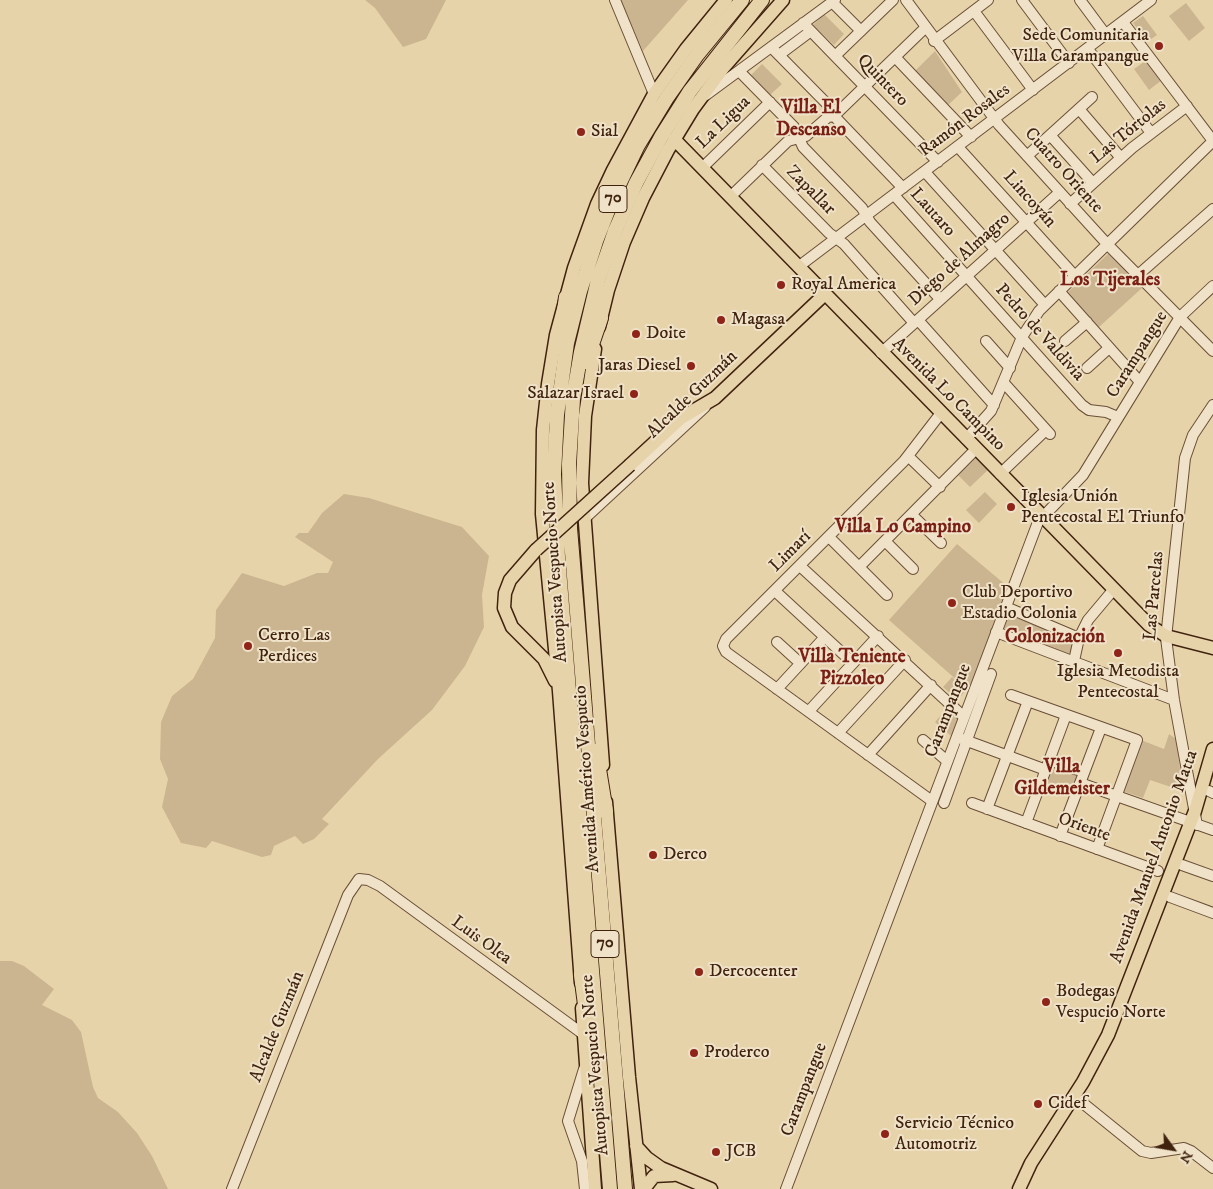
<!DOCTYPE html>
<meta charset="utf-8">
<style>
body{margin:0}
#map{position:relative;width:1213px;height:1189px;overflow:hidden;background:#e7d3aa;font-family:"IM FELL DW Pica",serif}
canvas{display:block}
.north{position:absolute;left:1148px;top:1124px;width:50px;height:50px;-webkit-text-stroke:4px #efe2c8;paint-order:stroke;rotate:122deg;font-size:14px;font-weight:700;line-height:20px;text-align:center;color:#40230f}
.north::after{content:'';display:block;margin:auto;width:18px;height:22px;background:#40230f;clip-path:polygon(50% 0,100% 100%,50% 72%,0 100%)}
</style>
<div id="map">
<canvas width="1213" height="1189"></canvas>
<div class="north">N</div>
</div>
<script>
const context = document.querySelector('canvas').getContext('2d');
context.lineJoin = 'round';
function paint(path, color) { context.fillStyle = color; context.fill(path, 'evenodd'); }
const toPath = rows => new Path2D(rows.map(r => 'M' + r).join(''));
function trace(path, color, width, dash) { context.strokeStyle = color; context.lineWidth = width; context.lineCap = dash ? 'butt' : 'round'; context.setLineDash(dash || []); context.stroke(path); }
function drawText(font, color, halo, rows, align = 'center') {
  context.font = font + ' "IM FELL DW Pica",serif'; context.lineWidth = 4; context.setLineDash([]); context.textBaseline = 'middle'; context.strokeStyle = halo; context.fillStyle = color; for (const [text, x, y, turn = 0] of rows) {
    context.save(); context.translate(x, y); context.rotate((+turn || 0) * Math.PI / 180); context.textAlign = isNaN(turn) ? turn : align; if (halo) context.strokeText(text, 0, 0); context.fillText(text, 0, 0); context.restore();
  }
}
const green = toPath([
 [365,0,446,0,426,39,403,47,375,8],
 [621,0,688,0,643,51],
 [1186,3,1205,28,1189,41,1169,16],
 [824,14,844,34,834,45,813,25],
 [1143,16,1157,35,1147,42,1133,23],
 [935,51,962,92,946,107,913,73],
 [1148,59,1162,80,1149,90,1134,69],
 [762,64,782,84,770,95,751,75],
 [1109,253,1142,288,1099,327,1067,293],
 [977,456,989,469,970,487,958,475],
 [985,492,997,504,979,523,966,510],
 [344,494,369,498,462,527,489,556,482,595,484,627,465,666,432,710,378,759,322,819,329,824,314,839,303,844,295,836,274,846,271,855,262,857,212,841,206,848,181,843,162,807,168,779,160,759,161,722,172,696,193,679,215,638,216,610,242,573,284,586,317,573,328,573,333,562,295,537,299,533,308,533,322,513],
 [957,544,1007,586,969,691,889,620],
 [1009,615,1073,640,1074,642,1069,656,1003,631],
 [952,677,966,690,958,700,943,687],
 [948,707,959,717,951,736,935,722],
 [1169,734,1176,739,1183,791,1150,780,1143,798,1122,791,1141,740,1164,749],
 [1051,764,1080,775,1073,795,1044,784],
 [0,961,12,961,24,966,54,989,42,1005,72,1020,81,1032,93,1087,98,1098,118,1112,137,1133,152,1156,168,1189,0,1189]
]);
const minor = toPath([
 [615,0,654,94],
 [906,0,999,125,1108,245,1213,351],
 [1022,0,1069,63],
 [1080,0,1106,35],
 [832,2,861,31],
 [974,11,1033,90],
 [1123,22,1213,141],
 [803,23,938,162],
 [934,41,988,0],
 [771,47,836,113],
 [1088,49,1151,133],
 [779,55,811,31],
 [835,56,893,0],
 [895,57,971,137],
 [739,71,794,127,803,147,862,208,870,222,940,299],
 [706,95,835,0],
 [1079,109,1121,158],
 [834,116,903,188],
 [1050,135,1093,183],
 [958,147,1075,276],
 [1027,156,1092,97],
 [762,165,829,233,844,244,914,323],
 [702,168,770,102],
 [925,172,1045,305],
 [894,195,1082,405,1089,410,1106,412,1118,417],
 [730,197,788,141,806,136,828,117,834,116,925,28],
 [1070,204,1132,148,1187,106],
 [798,267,1151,0],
 [1138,275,1213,209],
 [1059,291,1140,382],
 [918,320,994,405],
 [986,341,1010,368],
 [1065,341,1087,322],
 [881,353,1060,192],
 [1087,368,1109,348],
 [1004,383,1050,434],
 [966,439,991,411,1022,337,1039,311,1213,141],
 [908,456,940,487],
 [1000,474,1046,430],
 [912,515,941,543],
 [584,519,705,407],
 [829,537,887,595],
 [885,541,913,569],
 [800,566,964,717],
 [859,567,976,449],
 [775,591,853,663],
 [1006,607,1079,638],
 [996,632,1174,700],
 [777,642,800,663],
 [1074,661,1079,638,1088,620,1114,589],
 [777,689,825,637],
 [1011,695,1137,740,1097,849],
 [809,711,878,636],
 [838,733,905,660],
 [962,739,1046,770],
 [923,740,947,761],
 [868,755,931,685],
 [1049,760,1084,772],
 [1080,783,1213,830],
 [1209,791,1213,793],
 [932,801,726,652,723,646,726,639,904,461,941,413],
 [944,803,991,674],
 [972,803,1158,871],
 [987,809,1028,701],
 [1026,823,1066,715],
 [1197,825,1174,700,1166,638,1185,458,1193,435,1213,405],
 [1060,836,1101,728],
 [1182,865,1213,876],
 [1170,897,1213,913],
 [584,1069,568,1121,582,1161,585,1189],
 [1074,1096,1142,1151,1151,1153,1184,1148,1191,1151,1213,1168],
 [232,1189,348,895,359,879,368,880,380,886,583,1034],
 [786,1189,1038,522,1083,475,1180,317,1213,286]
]);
const major = toPath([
 [674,139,1149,625,1166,636,1213,648],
 [599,327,608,290,624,242,643,198,668,150,693,109,724,67,783,0],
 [595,349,585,416,582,483,603,765],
 [630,465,681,418,715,398,825,294],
 [536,550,510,580,505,593,504,608,512,627,544,659,555,681],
 [606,802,629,1077,641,1189],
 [581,983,559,691,542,514,543,430,548,384,556,335,574,268,597,204,613,170,654,94,686,49,726,0],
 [582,1008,595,1189],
 [636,1146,647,1158,661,1168,711,1189],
 [644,1189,654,1176,673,1175],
 [1019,1189,1031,1163,1083,1082,1108,1035,1195,811,1213,749]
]);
const highway = toPath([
 [561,334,566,297],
 [586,362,601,318],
 [596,751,606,812],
 [581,974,587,1020],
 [610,1189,558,557,554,474,557,415,567,343,580,291,596,241,614,195,638,145,666,99,697,55,742,0],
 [625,1189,570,528,569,464,573,399,581,352,598,280,615,231,636,183,661,137,690,91,762,0]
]);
const majorBridge = toPath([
 [536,550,630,465]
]);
const markers = [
 [1159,46,5,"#8f2418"],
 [581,132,5,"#8f2418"],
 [781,285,5,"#8f2418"],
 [721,320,5,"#8f2418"],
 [636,334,5,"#8f2418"],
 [691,366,5,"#8f2418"],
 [634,394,5,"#8f2418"],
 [1011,507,5,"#8f2418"],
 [952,603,5,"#8f2418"],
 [248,646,5,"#8f2418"],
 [1118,653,5,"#8f2418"],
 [653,855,5,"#8f2418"],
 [699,972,5,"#8f2418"],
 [1046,1002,5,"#8f2418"],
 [694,1053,5,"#8f2418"],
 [1038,1104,5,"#8f2418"],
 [885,1134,5,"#8f2418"],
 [716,1152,5,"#8f2418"]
];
const shields = [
 [613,199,28],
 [605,944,28]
];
const shieldNames = [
 ["70",613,199],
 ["70",605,944]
];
const poiNames = [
 ["Sede Comunitaria",1149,36,"right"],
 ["Villa Carampangue",1149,57,"right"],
 ["Sial",591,132],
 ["Royal America",791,285],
 ["Magasa",731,320],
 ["Doite",646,334],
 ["Jaras Diesel",681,366,"right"],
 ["Salazar Israel",624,394,"right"],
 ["Iglesia Unión",1021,497],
 ["Pentecostal El Triunfo",1021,518],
 ["Club Deportivo",962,593],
 ["Estadio Colonia",962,614],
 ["Cerro Las",258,636],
 ["Perdices",258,657],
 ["Iglesia Metodista",1118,672,"center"],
 ["Pentecostal",1118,693,"center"],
 ["Derco",663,855],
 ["Dercocenter",709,972],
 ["Bodegas",1056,992],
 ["Vespucio Norte",1056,1013],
 ["Proderco",704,1053],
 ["Cidef",1048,1104],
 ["Servicio Técnico",895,1124],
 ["Automotriz",895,1145],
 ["JCB",726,1152]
];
const streetNames = [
 ["Quintero",882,81,46],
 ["Ramón Rosales",965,121,-37],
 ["La Ligua",724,123,-44],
 ["Las Tórtolas",1129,132,-39],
 ["Cuatro Oriente",1063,171,48],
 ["Zapallar",810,191,45],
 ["Lincoyán",1029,200,48],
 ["Lautaro",932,213,48],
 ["Diego de Almagro",960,260,-42],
 ["Pedro de Valdivia",1039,333,48],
 ["Carampangue",1138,355,-58],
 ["Alcalde Guzmán",693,395,-44],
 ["Avenida Lo Campino",948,395,45],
 ["Limarí",791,552,-45],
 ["Autopista Vespucio Norte",556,572,-94],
 ["Las Parcelas",1155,596,-85],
 ["Carampangue",949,711,-69],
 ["Avenida Américo Vespucio",588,779,-94],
 ["Oriente",1084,828,20],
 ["Avenida Manuel Antonio Matta",1155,857,-70],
 ["Luis Olea",481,941,36],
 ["Alcalde Guzmán",278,1027,-68],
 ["Autopista Vespucio Norte",596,1065,-95],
 ["Carampangue",805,1090,-69]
];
const neighbourhoodNames = [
 ["Villa El",811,109],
 ["Descanso",811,131],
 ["Los Tijerales",1110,281],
 ["Villa Lo Campino",903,528],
 ["Colonización",1055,638],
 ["Villa Teniente",852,658],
 ["Pizzoleo",852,680],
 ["Villa",1062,768],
 ["Gildemeister",1062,790]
];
paint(green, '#cbb590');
trace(minor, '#6a4f36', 12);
trace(major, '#40230f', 15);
trace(highway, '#40230f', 16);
trace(minor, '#efe2c8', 10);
trace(major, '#e7d3aa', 12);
trace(highway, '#e7d3aa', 14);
trace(majorBridge, '#40230f', 15, []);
trace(majorBridge, '#e7d3aa', 12);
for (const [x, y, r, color] of markers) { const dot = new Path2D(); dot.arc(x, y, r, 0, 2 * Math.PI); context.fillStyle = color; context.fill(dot); trace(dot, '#efe2c8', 2); }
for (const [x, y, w] of shields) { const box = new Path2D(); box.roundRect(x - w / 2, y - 13.5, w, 27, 4); context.fillStyle = '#efe2c8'; context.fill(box); trace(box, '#40230f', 1); }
drawText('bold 16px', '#40230f', null, shieldNames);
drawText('18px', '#40230f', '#efe2c8', poiNames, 'left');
drawText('18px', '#40230f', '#efe2c8', streetNames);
drawText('bold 19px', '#7a1f14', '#efe2c8', neighbourhoodNames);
</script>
